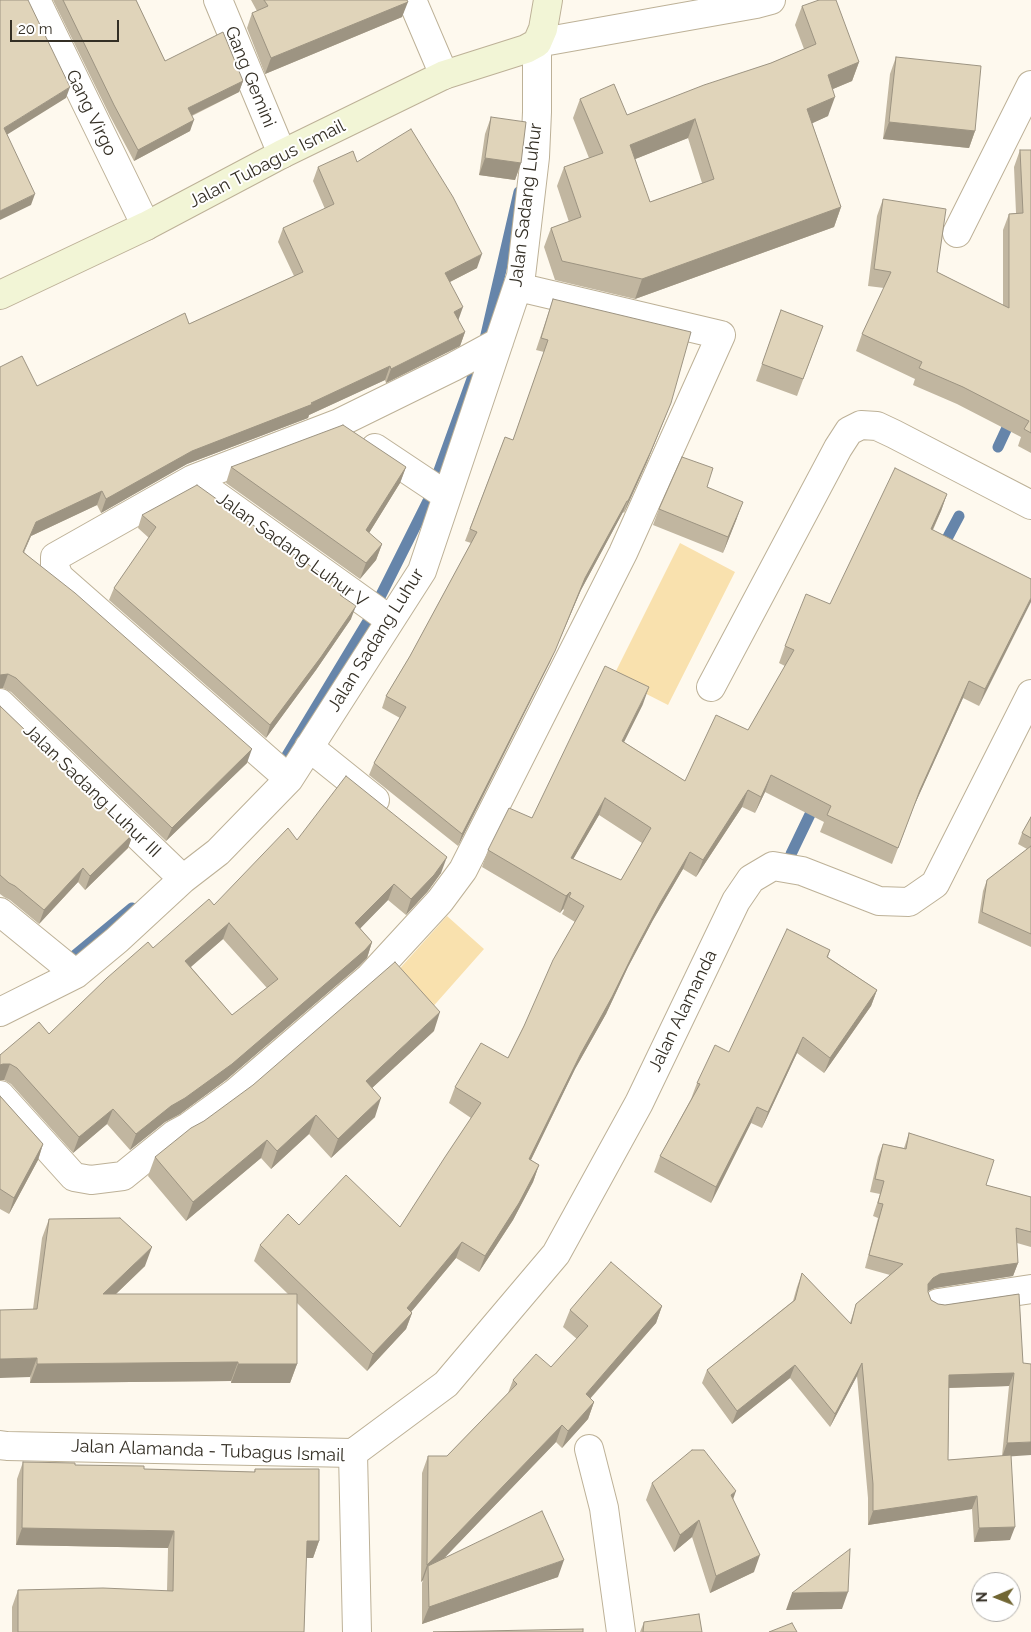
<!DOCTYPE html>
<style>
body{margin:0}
#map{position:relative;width:1031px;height:1632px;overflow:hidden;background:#fef9ee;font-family:Raleway,sans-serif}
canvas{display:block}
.north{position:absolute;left:971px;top:1572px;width:50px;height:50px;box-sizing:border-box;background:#fff;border:1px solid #aeaca8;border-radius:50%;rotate:269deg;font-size:14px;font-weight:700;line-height:20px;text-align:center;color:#342f25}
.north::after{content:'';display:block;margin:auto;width:18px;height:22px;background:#716633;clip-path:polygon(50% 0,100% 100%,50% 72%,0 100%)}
.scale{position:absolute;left:10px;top:20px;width:109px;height:22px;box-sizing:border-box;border:2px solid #342f25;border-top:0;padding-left:6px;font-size:15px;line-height:18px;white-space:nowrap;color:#342f25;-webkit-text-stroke:4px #fff;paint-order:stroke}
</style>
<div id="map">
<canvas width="1031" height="1632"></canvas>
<div class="north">N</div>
<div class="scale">20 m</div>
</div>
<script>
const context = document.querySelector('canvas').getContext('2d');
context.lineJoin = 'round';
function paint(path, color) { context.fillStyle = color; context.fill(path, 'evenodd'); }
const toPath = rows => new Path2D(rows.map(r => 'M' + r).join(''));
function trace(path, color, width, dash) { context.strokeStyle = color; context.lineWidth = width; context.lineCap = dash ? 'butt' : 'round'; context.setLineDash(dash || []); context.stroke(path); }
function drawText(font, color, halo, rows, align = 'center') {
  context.font = font + ' Raleway,sans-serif'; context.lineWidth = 4; context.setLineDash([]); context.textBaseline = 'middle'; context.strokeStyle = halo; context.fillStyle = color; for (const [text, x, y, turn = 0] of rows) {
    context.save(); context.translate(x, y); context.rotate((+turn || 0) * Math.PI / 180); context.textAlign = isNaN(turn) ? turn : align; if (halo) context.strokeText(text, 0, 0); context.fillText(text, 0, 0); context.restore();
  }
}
const green = toPath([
 [680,543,735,572,668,705,613,677],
 [447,916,484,949,430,1010,393,976]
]);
const stream = toPath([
 [485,339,519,192],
 [998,447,1012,417],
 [437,476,477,365],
 [941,550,959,516],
 [380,597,430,497],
 [286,757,368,621],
 [791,854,816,802],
 [74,956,132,908]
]);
const street = toPath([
 [36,0,146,226],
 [218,0,282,154],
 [412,0,444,75],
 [957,233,1031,85],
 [375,448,447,496],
 [193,479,390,620],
 [711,687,838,448,849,431,861,425,877,426,894,434,1031,505],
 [0,703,183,879],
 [309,747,375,800],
 [289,779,59,577,55,567,55,557,193,479,339,423,453,367,499,342],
 [0,912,76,974],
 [0,1012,76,974,117,940,183,879,218,852,289,779,422,571,521,276,535,157,537,112,537,43,756,4,771,0],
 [0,1095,74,1177,91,1180,123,1176,175,1134,188,1127,236,1092,370,977,440,901,463,870,623,553,721,335,518,287],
 [938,1303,1031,1289],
 [0,1445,7,1446,353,1453],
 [589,1449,604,1508,621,1632],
 [353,1453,446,1384,556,1254,639,1103,736,901,751,879,773,866,802,871,879,901,909,902,935,884,1031,694],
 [353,1453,357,1632]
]);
const secondary = toPath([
 [0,295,146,226,282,154,444,75,526,49,537,43,543,29,548,0]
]);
const wall = toPath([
 [53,0,136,0,165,61,243,81,239,92,192,116,190,131,134,161,110,116],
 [251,0,407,0,402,17,265,74,247,28,252,13,257,11],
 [802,6,859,62,852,81,833,89,828,116,812,123,841,207,834,227,635,299,555,280,544,247,551,228,569,222,557,186,564,167,589,158,573,118,580,99,627,115,771,63,804,49,795,25],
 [688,138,702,183,650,202,635,159],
 [896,57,975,131,969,148,883,139,890,74],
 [491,117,521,163,515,180,479,175,485,134],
 [1020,150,1031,150,1031,453,1018,446,1021,437,957,404,913,385,915,379,856,351,862,334,884,288,868,286,877,216,883,199,937,272,1003,305,1003,230,1009,214,1016,213,1014,167],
 [357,162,477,268,450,282,458,320,465,332,460,346,386,383,385,380,309,415,308,418,187,464,101,513,97,505,31,536,24,552,247,763,166,841,11,692,3,688,37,386,189,324,294,276,278,242,283,228,325,209,313,181,318,167],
 [553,299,666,415,647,462,624,513,623,512,581,590,550,662,458,846,369,775,374,763,400,718,382,708,386,696,410,656,471,543,465,541,505,437,513,440,544,352,536,350],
 [781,310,823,326,797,396,756,381],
 [231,467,406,467,400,483,369,533,382,544,376,560,360,579,226,483],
 [707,487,737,518,723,553,653,525,659,509],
 [947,494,941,511,933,530,1031,579,979,706,963,698,914,806,892,864,820,832,824,822,765,792,755,813,742,807,696,877,683,869,653,920,628,967,606,1014,575,1069,531,1160,539,1165,533,1182,513,1220,479,1272,456,1258,411,1312,412,1313,406,1329,367,1371,297,1303,297,1364,290,1383,231,1383,231,1381,30,1383,33,1309,42,1238,49,1219,145,1266,116,1294,288,1294,254,1261,260,1245,299,1225,400,1227,471,1118,449,1103,455,1087,508,1058,524,1026,575,922,562,914,564,910,563,909,560,913,482,867,488,850,532,818,643,704,624,742,685,781,748,730,785,666,779,663,785,646],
 [599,815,642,843,621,880,573,859],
 [142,515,344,590,342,596,351,619,316,670,266,738,109,600,114,588,149,538,138,528],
 [0,706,133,834,128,848,85,890,78,882,39,924,10,900,4,897,0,894],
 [1031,817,1031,947,978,923,983,891,987,880,1027,849,1018,844,1022,833],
 [297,840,441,873,428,891,406,915,388,900,360,928,372,942,367,958,359,966,226,1080,180,1114,165,1122,130,1150,107,1124,73,1153,11,1084,4,1080,0,1080,0,1055,49,1034,153,948,214,905],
 [223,939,267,988,232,1015,191,967],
 [830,950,828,957,877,990,871,1006,824,1073,797,1053,762,1128,751,1123,711,1203,654,1172,660,1156,691,1099,697,1083,729,1052],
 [434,1031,372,1088,375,1117,331,1158,309,1134,271,1169,261,1158,186,1221,148,1176,155,1157],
 [0,1096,43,1144,38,1160,9,1214,0,1209],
 [909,1133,986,1185,1031,1197,1031,1247,1017,1243,1018,1263,1013,1276,935,1288,928,1291,928,1292,931,1300,938,1304,945,1305,1019,1294,1011,1456,1010,1540,974,1542,972,1509,868,1525,868,1498,857,1376,830,1427,790,1378,732,1424,702,1383,707,1370,793,1301,797,1287,802,1273,850,1323,856,1304,890,1275,865,1268,878,1218,873,1216,880,1194,870,1192,878,1157,883,1144,904,1148],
 [1009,1386,1002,1456,948,1460,949,1388],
 [662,1306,656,1323,590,1399,594,1402,588,1419,562,1448,556,1442,444,1558,558,1577,422,1624,422,1583,423,1580,421,1582,422,1473,428,1456,447,1456,508,1393,513,1380,551,1367,577,1339,563,1327,570,1310],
 [23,1462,144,1469,254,1472,255,1469,319,1541,313,1558,306,1558,304,1632,12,1632,12,1607,18,1590,167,1591,168,1548,16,1545,17,1479],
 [652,1483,733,1499,754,1572,710,1593,692,1537,674,1552,646,1500],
 [644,1622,702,1632,640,1632]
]);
const shadedWall = toPath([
 [408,2,402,17,265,74,271,58],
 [859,62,852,81,821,94,828,75],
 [243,81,239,92,184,119,188,108],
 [70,87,66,98,0,139,4,128],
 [835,97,828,116,800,129,807,109],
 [695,119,688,138,623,164,630,145],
 [194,120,190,131,134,161,138,150],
 [889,122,975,131,969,148,883,139],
 [485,158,521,163,515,180,479,175],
 [35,194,31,205,0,220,0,211],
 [841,207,834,227,635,299,642,279],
 [482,254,477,268,440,287,445,273],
 [463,307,458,321,454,312],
 [465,332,460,346,386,383,391,369],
 [390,366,385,380,309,415,308,418,187,464,101,513,106,499,192,451,311,403],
 [671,403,647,462,624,513,628,501],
 [406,467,400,483,361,546,366,530],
 [102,491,97,505,31,536,18,566,36,522],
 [947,494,941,511,925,546,931,529],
 [627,501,623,512,581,590,550,662,458,846,462,834,585,578],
 [743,502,737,518,723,553,728,537],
 [382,544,376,560,360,579,366,563],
 [1031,598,1031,602,979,706,985,689],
 [356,606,351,619,316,670,266,738,270,725],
 [1,674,8,674,3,688,0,688,0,675],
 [969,681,963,698,914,806,892,864,920,790],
 [649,687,643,704,616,758,622,741],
 [252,749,247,763,245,765,166,841,172,828],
 [771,775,765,792,755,813,761,797],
 [748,790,742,807,696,877,703,860],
 [605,798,599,815,564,875,571,858],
 [133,834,128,848,85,890,90,876],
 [690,852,683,869,653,920,628,967,606,1014,575,1069,523,1176,529,1159,581,1053,660,903],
 [447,857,441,873,428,891,406,915,411,899],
 [83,868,78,882,39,924,44,910],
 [394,884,388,900,350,939,355,923],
 [570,892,563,909,560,913,566,896],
 [229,923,223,939,179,977,185,961],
 [372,942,367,958,359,966,226,1080,180,1114,165,1122,130,1150,136,1134],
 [877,990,871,1006,824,1073,830,1058],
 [440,1012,434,1031,359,1100,366,1081],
 [803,1037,797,1053,762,1128,768,1112],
 [3,1064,10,1064,4,1080,0,1080,0,1065],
 [381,1098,375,1117,331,1158,338,1139],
 [757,1107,751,1123,711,1203,716,1187],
 [113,1109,107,1124,73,1153,79,1137],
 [316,1115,309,1134,271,1169,277,1151],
 [267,1140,261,1158,186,1221,193,1202],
 [43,1144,38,1160,9,1214,14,1198],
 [539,1165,533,1182,513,1220,479,1272,485,1256],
 [462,1242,456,1258,401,1324,412,1313,406,1329,367,1371,373,1354,407,1308],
 [152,1247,145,1266,96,1313,103,1294],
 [1018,1263,1013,1276,935,1288,928,1291,928,1284,933,1278,940,1274],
 [662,1306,656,1323,579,1411,586,1394],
 [37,1358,30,1377,0,1378,0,1359],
 [238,1362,231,1381,30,1383,37,1364],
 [862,1363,857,1376,830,1427,835,1414],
 [238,1364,297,1364,290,1383,231,1383],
 [795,1365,790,1378,732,1424,737,1411],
 [1014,1373,1009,1386,944,1388,949,1375],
 [594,1402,588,1419,562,1448,568,1431],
 [562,1425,556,1442,428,1575,428,1566,423,1580,421,1582,427,1565],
 [1031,1442,1031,1455,1002,1457,1007,1443],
 [736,1491,730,1508,731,1495],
 [977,1496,972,1509,868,1525,873,1511],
 [699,1520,692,1537,674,1552,680,1535],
 [1015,1527,1010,1540,974,1542,979,1528],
 [22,1528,174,1531,168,1548,16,1545],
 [307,1541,319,1541,313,1558,301,1558],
 [760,1555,754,1572,710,1593,716,1576],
 [564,1560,558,1577,422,1624,429,1607],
 [848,1592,842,1609,786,1610,792,1593]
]);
const building = toPath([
 [0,0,28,0,70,87,4,128,35,194,0,211,0,0],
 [63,0,136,0,165,61,223,32,243,81,188,108,194,120,138,150,114,105,63,0],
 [264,0,407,0,408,2,271,58,252,13,268,6,264,0],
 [819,0,836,0,859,62,828,75,835,97,807,109,841,207,642,279,562,261,551,228,581,217,564,167,603,153,580,99,614,84,627,115,704,85,771,63,816,44,802,6,819,0],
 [695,119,714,179,650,202,630,145,695,119],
 [896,57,981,66,975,131,889,122,896,57],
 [491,117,526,122,521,163,485,158,491,117],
 [411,129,453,197,482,254,445,273,463,307,454,312,465,332,391,369,390,366,311,403,313,404,192,451,106,499,102,491,36,522,23,552,75,593,252,749,172,828,16,678,8,674,0,675,0,367,22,356,37,386,185,313,189,324,303,272,283,228,334,204,318,167,353,151,357,162,411,129],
 [1020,150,1031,150,1031,433,1024,429,1029,421,963,387,919,368,922,362,862,334,891,272,874,269,883,199,946,209,937,272,1009,308,1009,214,1023,213,1020,150],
 [553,299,691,332,671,403,651,451,628,501,627,501,585,578,555,651,462,834,374,763,406,707,386,696,410,656,477,532,470,529,505,437,513,440,548,340,541,338,553,299],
 [781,310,823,326,803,379,762,364,781,310],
 [343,425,406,467,366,530,382,544,366,563,231,467,343,425],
 [682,457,713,468,707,487,743,502,728,537,659,509,682,457],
 [895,468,947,494,931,529,1031,579,1031,598,985,689,969,681,920,790,898,848,827,815,831,806,771,775,761,797,748,790,703,860,690,852,660,903,635,950,612,997,581,1053,529,1159,539,1165,519,1203,485,1256,462,1242,407,1308,412,1313,373,1354,260,1245,288,1214,299,1225,346,1175,400,1227,445,1157,481,1103,455,1087,481,1043,508,1058,524,1026,553,960,584,906,569,897,571,893,570,892,566,896,488,850,509,808,532,818,605,666,649,687,622,741,685,781,716,715,748,730,794,650,785,646,806,594,830,604,895,468],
 [605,798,651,828,621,880,571,858,605,798],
 [197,485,344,590,340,595,356,606,321,657,270,725,114,588,156,527,142,515,197,485],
 [0,706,133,834,90,876,83,868,44,910,15,886,9,883,0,875,0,706],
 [346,776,447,857,434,875,411,899,394,884,355,923,372,942,365,950,232,1064,185,1098,171,1106,136,1134,113,1109,79,1137,17,1068,10,1064,3,1064,0,1065,0,1055,39,1022,49,1034,107,978,148,942,153,948,209,899,214,905,288,828,297,840,346,776],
 [229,923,278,979,232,1015,185,961,229,923],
 [1031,817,1031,838,1022,833,1031,817],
 [1031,846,1031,934,982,912,987,880,1031,846],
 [787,929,830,950,827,957,877,990,830,1058,803,1037,768,1112,757,1107,716,1187,660,1156,700,1084,697,1083,715,1045,729,1052,787,929],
 [395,962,440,1012,366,1081,381,1098,338,1139,316,1115,277,1151,267,1140,193,1202,155,1157,191,1128,204,1121,253,1085,395,962],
 [0,1096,43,1144,14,1198,0,1189,0,1096],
 [909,1133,994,1160,986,1185,1031,1197,1031,1232,1016,1228,1018,1263,940,1274,933,1278,928,1284,928,1292,931,1300,938,1304,945,1305,1019,1294,1023,1363,1031,1364,1031,1442,1007,1443,1014,1373,949,1375,948,1460,1011,1455,1015,1527,979,1528,977,1496,873,1511,873,1484,862,1363,835,1414,795,1365,737,1411,707,1370,795,1300,802,1273,851,1324,856,1304,903,1264,869,1255,883,1204,878,1203,884,1181,875,1179,883,1144,906,1149,909,1133],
 [120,1218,152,1247,103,1294,297,1294,297,1364,238,1364,238,1362,37,1364,37,1358,0,1359,0,1310,37,1309,49,1219,120,1218],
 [611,1262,662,1306,586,1394,594,1402,568,1431,562,1425,427,1565,428,1456,447,1456,517,1384,513,1380,536,1354,551,1367,588,1326,570,1310,611,1262],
 [692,1450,704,1450,736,1491,731,1495,760,1555,716,1576,699,1520,680,1535,652,1483,692,1450],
 [23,1462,75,1463,75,1465,144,1466,144,1469,255,1472,255,1469,319,1469,319,1541,307,1541,304,1632,18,1632,18,1590,103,1588,173,1591,174,1531,22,1528,23,1462],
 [542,1511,564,1560,429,1607,428,1566,542,1511],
 [850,1549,848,1592,792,1593,850,1549],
 [699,1614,702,1632,643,1632,644,1622,699,1614],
 [792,1623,797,1632,769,1632,792,1623],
 [583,1629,583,1632,433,1632,583,1629]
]);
const streetNames = [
 ["Gang Gemini",250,77,68],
 ["Gang Virgo",91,113,64],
 ["Jalan Tubagus Ismail",267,164,-27],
 ["Jalan Sadang Luhur",526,205,-83],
 ["Jalan Sadang Luhur V",292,550,36],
 ["Jalan Sadang Luhur",376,640,-58],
 ["Jalan Sadang Luhur III",92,791,44],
 ["Jalan Alamanda",683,1011,-64],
 ["Jalan Alamanda - Tubagus Ismail",208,1451,2]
];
paint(green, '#f9e1ae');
trace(stream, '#6685aa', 11);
trace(street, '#bdb197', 30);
trace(secondary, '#bdb197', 30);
trace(street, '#fff', 28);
trace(secondary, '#f2f5d6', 28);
paint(wall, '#c1b6a0');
paint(shadedWall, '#9d9482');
paint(building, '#e0d4ba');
trace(building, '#9d9482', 1);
drawText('18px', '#342f25', '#fff', streetNames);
</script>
